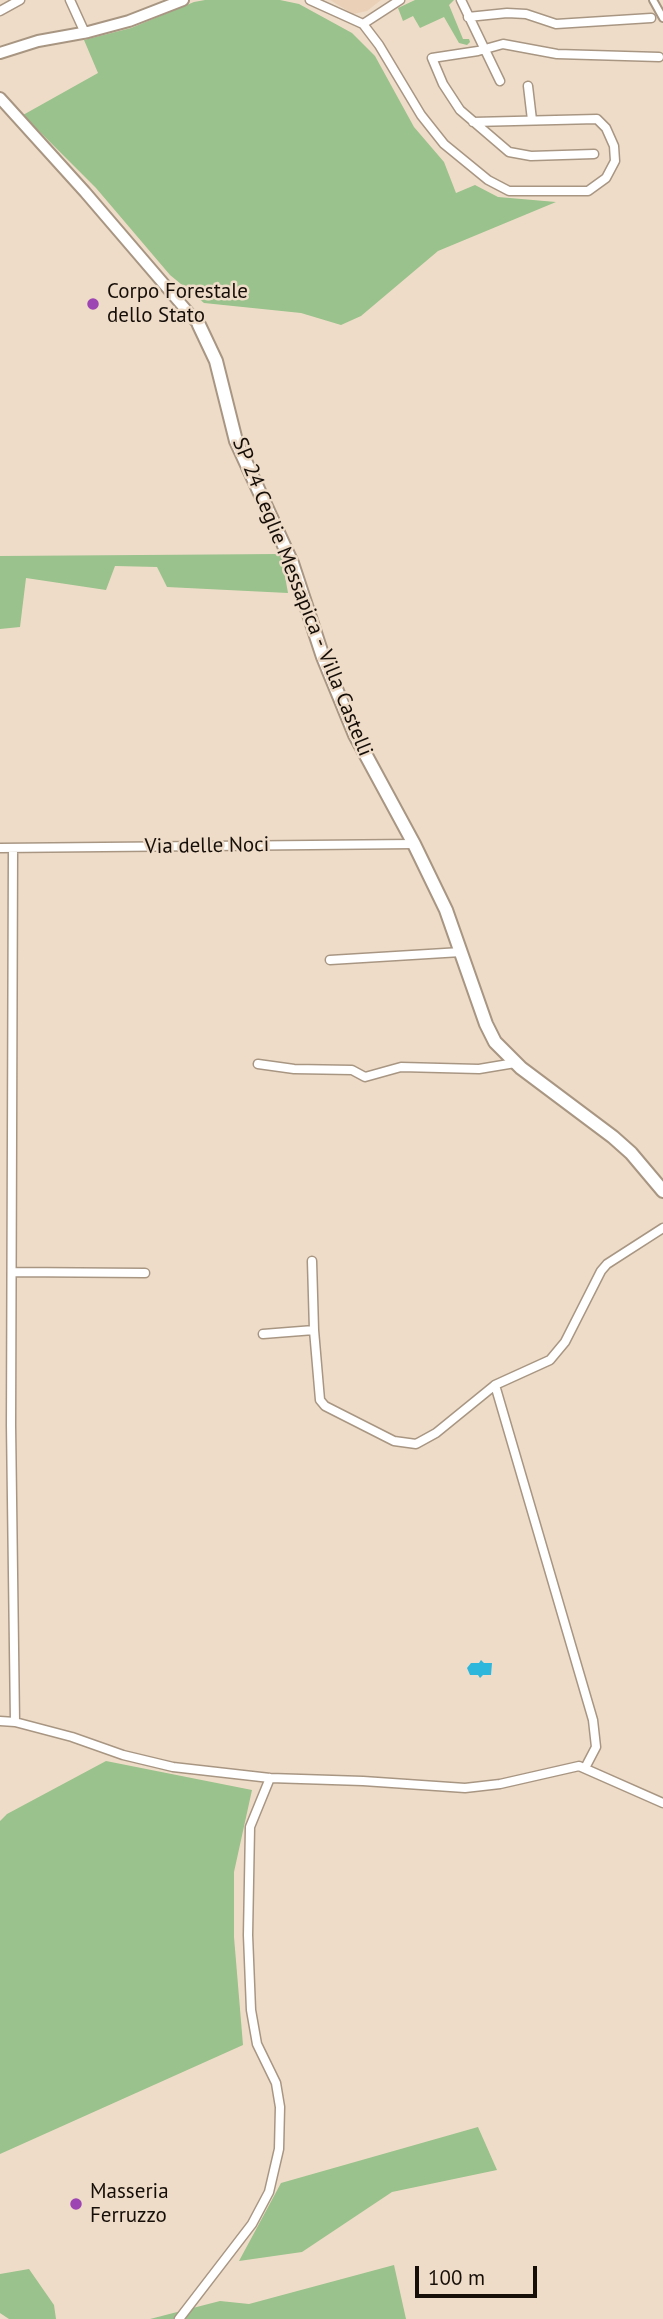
<!DOCTYPE html>
<style>
body{margin:0}
#map{position:relative;width:663px;height:2319px;overflow:hidden;background:#efdcc8;font-family:"PT Sans",sans-serif}
canvas{display:block}
.scale{position:absolute;left:415px;top:2266px;width:122px;height:32px;box-sizing:border-box;border:4px solid #160f09;border-top:0;padding-left:9px;font-size:21px;line-height:24px;white-space:nowrap;color:#160f09;-webkit-text-stroke:5px #efdcc8;paint-order:stroke}
</style>
<div id="map">
<canvas width="663" height="2319"></canvas>
<div class="scale">100 m</div>
</div>
<script>
const context = document.querySelector('canvas').getContext('2d');
context.lineJoin = 'round';
function paint(path, color) { context.fillStyle = color; context.fill(path, 'evenodd'); }
const toPath = rows => new Path2D(rows.map(r => 'M' + r).join(''));
function trace(path, color, width, dash) { context.strokeStyle = color; context.lineWidth = width; context.lineCap = dash ? 'butt' : 'round'; context.setLineDash(dash || []); context.stroke(path); }
function drawText(font, color, halo, rows, align = 'center') {
  context.font = font + ' "PT Sans",sans-serif'; context.lineWidth = 5; context.setLineDash([]); context.textBaseline = 'middle'; context.strokeStyle = halo; context.fillStyle = color; for (const [text, x, y, turn = 0] of rows) {
    context.save(); context.translate(x, y); context.rotate((+turn || 0) * Math.PI / 180); context.textAlign = isNaN(turn) ? turn : align; if (halo) context.strokeText(text, 0, 0); context.fillText(text, 0, 0); context.restore();
  }
}
const built = toPath([
 [330,0,381,0,367,11,353,14]
]);
const green = toPath([
 [205,0,280,0,299,4,352,33,375,56,414,127,444,162,456,193,475,185,498,197,556,202,438,251,361,316,341,325,301,313,204,303,170,275,96,188,23,115,98,73,84,40,131,28,194,2],
 [415,0,454,0,449,5,463,39,469,39,470,42,467,45,459,43,444,17,420,28,413,16,403,21,398,8],
 [281,554,288,593,167,587,157,567,115,566,106,590,26,578,20,627,0,629,0,556],
 [106,1761,252,1790,234,1872,234,1937,243,2045,0,2154,0,1821,7,1814],
 [478,2127,497,2170,392,2192,302,2252,239,2261,281,2183],
 [394,2265,406,2319,150,2319,220,2301,249,2304],
 [29,2269,54,2305,56,2319,9,2319,0,2313,0,2274]
]);
const water = toPath([
 [481,1660,484,1663,492,1663,491,1675,483,1675,480,1678,478,1675,470,1675,467,1668,471,1663,479,1663]
]);
const pedestrian = toPath([
 [653,0,663,18]
]);
const minor = toPath([
 [70,0,85,33],
 [310,0,363,24,400,0],
 [461,0,500,81],
 [0,11,20,0],
 [468,17,507,13,526,14,556,24,651,18],
 [363,24,379,45,421,115,444,144,488,180,509,191,588,191,606,178,615,161,614,146,606,128,597,119,473,122],
 [528,86,532,120],
 [594,154,531,156,509,152,460,110,443,84,432,58,478,51,503,44,557,54,659,57],
 [0,848,414,844],
 [13,848,11,1425,15,1722],
 [330,960,461,952],
 [258,1064,294,1069,352,1070,365,1077,401,1067,479,1069,515,1063],
 [312,1261,314,1330,320,1400,325,1406,394,1441,416,1444,436,1433,495,1385,550,1360,565,1342,601,1271,607,1264,663,1228],
 [13,1272,145,1273],
 [263,1334,314,1330],
 [495,1385,593,1720,596,1747,585,1768],
 [0,1721,15,1722,72,1737,123,1755,173,1767,270,1778,363,1781,465,1788,500,1784,579,1766,663,1803],
 [179,2319,252,2224,269,2192,279,2149,280,2107,276,2083,257,2044,251,2010,248,1935,250,1827,270,1778]
]);
const tertiary = toPath([
 [0,53,38,41,88,32,129,21,183,0],
 [0,98,85,192,199,325]
]);
const secondary = toPath([
 [199,325,216,361,236,441,292,563,323,657,355,735,414,844,446,910,486,1024,495,1042,521,1068,613,1137,631,1153,663,1191]
]);
const markers = [
 [93,304,7,"#9d45b2"],
 [76,2204,7,"#9d45b2"]
];
const poiNames = [
 ["Corpo Forestale",107,292],
 ["dello Stato",107,316],
 ["Masseria",90,2192],
 ["Ferruzzo",90,2216]
];
const streetNames = [
 ["SP 24 Ceglie Messapica - Villa Castelli",302,597,68],
 ["Via delle Noci",207,846,-1]
];
paint(built, '#e9d0b6');
paint(green, '#99c28c');
paint(water, '#2db7dc');
trace(pedestrian, '#a89683', 10);
trace(minor, '#a89683', 11);
trace(tertiary, '#a89683', 14);
trace(secondary, '#a89683', 16);
trace(pedestrian, '#fff', 6);
trace(minor, '#fff', 8);
trace(tertiary, '#fff', 10);
trace(secondary, '#fff', 12);
for (const [x, y, r, color] of markers) { const dot = new Path2D(); dot.arc(x, y, r, 0, 2 * Math.PI); context.fillStyle = color; context.fill(dot); trace(dot, '#efdcc8', 2.5); }
drawText('21px', '#160f09', '#efdcc8', poiNames, 'left');
drawText('21px', '#160f09', '#efdcc8', streetNames);
</script>
